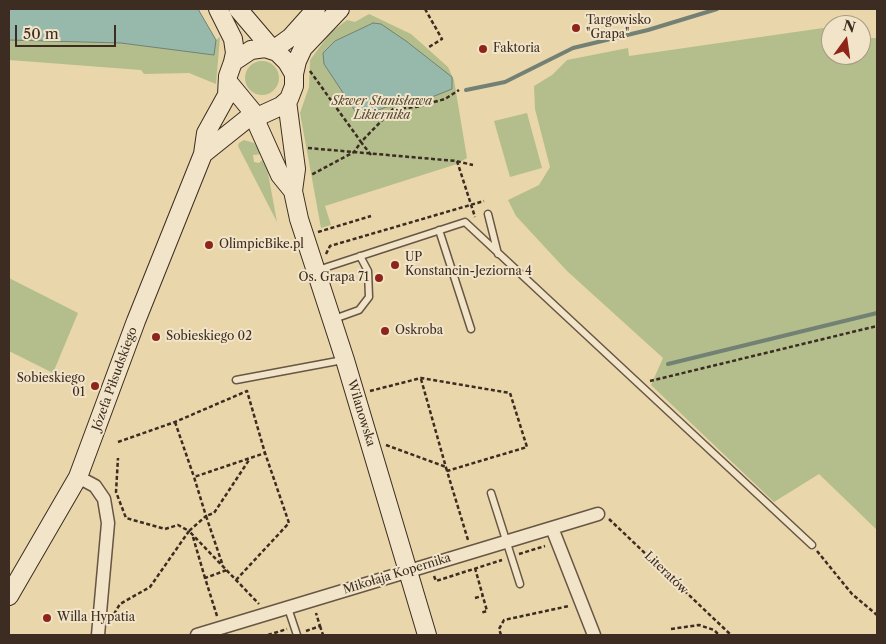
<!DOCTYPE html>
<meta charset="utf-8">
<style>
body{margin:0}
#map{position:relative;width:886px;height:644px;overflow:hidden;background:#e9d6ab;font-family:"Libre Caslon Text",serif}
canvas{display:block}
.frame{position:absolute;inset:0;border:10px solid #3c2c21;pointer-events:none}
.north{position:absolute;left:821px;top:15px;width:50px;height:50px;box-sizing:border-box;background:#f1e4c8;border:1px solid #a99a85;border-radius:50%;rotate:14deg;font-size:14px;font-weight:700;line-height:20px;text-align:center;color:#3c2c21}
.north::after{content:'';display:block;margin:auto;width:18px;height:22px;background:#8f2418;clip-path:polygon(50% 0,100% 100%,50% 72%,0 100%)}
.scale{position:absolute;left:15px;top:25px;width:101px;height:22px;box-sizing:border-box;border:2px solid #3c2c21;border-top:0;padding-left:6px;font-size:15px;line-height:18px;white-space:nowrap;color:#3c2c21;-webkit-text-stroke:4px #f1e4c8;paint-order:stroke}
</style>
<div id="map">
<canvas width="886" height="644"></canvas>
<div class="frame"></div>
<div class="north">N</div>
<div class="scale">50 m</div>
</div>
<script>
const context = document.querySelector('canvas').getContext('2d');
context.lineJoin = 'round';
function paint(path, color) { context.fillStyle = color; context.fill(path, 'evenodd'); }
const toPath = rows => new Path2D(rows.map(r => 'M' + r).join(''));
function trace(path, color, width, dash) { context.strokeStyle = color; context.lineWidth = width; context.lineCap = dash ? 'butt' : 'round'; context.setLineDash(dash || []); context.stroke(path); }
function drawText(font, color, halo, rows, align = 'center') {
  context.font = font + ' "Libre Caslon Text",serif'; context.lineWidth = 4; context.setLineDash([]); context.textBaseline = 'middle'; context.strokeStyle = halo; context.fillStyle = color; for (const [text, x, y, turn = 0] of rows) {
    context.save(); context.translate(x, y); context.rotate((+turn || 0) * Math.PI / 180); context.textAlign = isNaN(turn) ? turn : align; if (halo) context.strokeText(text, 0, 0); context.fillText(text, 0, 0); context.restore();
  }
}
const green = toPath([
 [9,9,198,9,216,40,220,37,216,84,189,73,144,74,141,70,9,60],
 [369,14,411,34,448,67,454,80,467,158,457,164,325,206,331,225,321,228,300,113,309,87,310,60,331,32,347,20,355,22],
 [823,28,831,30,831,55,861,55,861,38,877,38,877,530,819,474,774,502,651,385,663,358,567,271,516,216,508,200,539,185,550,167,535,109,534,86,552,75,567,60,628,48,629,56],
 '245 78a17 17 0 1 1 34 0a17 17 0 1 1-34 0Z',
 [527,113,542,168,510,177,494,121],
 [244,140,254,143,262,154,253,155,254,162,259,163,263,159,268,173,277,222,238,146,239,143],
 [9,278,78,313,53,373,9,351]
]);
const water = toPath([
 [9,9,198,9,216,40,214,55,121,43,9,40,9,9],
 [373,23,381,24,406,41,452,77,452,89,412,105,386,107,364,116,357,114,324,64,323,53,335,41,373,23]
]);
const stream = toPath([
 [466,90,505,82,573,48,648,30,717,9],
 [668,364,877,313]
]);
const path = toPath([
 [425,9,442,39,429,47],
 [310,71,361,142,354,152,311,175],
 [308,148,456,161,473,165],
 [371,155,361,142,393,109,416,107,445,99,459,90],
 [457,161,475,217],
 [318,232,371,216],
 [326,254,330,246,484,201],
 [421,379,447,471],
 [650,381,877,326],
 [370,391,421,378,510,393,527,447,447,471,468,540],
 [175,422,194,477],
 [118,442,175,422,247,391,265,453],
 [386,445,446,467],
 [609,519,731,635],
 [193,537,205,578],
 [817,551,852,594,877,615],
 [519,554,545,546],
 [222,563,206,516,214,513,249,460],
 [475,568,487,611,480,613],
 [434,576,436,581,502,560],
 [236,580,289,523,265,453,194,477,206,516,189,531,259,604],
 [475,598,482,596],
 [114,614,120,604,150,587,189,531,178,525,165,529,126,518,116,492,118,458],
 [217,616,205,578,227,570],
 [320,626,323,635],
 [671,629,699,625,714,630,719,635],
 [306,631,320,626,316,613],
 [268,635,287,629],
 [501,635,499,629,504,620,569,606]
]);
const lane = toPath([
 [488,214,498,254],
 [439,230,471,329],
 [318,270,465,222,812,545],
 [334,319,359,310,369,297,368,271,360,256],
 [236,380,343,360],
 [491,493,520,584],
 [288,608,297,635]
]);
const street = toPath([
 [78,477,95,486,104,499,108,523,98,635],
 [552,528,594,635],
 [197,635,598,514]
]);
const secondary = toPath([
 [218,9,233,39,235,53,233,62],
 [238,9,273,50],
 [273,50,291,37,316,9],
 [294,74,297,61,303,48,340,9],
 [229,83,257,117],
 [287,101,296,169,293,191,299,219,345,360,427,635],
 [257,117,258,126,280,175,293,191],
 [203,154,253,114],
 [9,596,78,477,136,321,203,154,206,133,227,95,228,76,233,62,251,50,265,48,277,52,287,62,294,74,294,86,289,99,281,106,257,117]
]);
const markers = [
 [576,28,5,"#8f2418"],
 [483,49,5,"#8f2418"],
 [209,245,5,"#8f2418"],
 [395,265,5,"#8f2418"],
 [379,278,5,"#8f2418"],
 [385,331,5,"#8f2418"],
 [156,337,5,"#8f2418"],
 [95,386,5,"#8f2418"],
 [47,618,5,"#8f2418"]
];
const poiNames = [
 ["Targowisko",586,21],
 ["\"Grapa\"",586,35],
 ["Faktoria",493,49],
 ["OlimpicBike.pl",219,245],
 ["UP",405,258],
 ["Konstancin-Jeziorna 4",405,272],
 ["Os. Grapa 71",369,278,"right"],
 ["Oskroba",395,331],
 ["Sobieskiego 02",166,337],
 ["Sobieskiego",85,379,"right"],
 ["01",85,393,"right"],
 ["Willa Hypatia",57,618]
];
const parkNames = [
 ["Skwer Stanisława",382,102],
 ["Likiernika",382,116]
];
const streetNames = [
 ["Józefa Piłsudskiego",115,379,-70],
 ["Wilanowska",361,413,73],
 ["Literatów",666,573,44],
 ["Mikołaja Kopernika",397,574,-17]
];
paint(green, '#b3be8c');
paint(water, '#97b9ac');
trace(water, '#738174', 1);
trace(stream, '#738174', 4);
trace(lane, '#675644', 9);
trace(street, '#675644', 15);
trace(secondary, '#3c2c21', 20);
trace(path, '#3c2c21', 2.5, [4, 2.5]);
trace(lane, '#f1e4c8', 6);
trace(street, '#f1e4c8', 12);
trace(secondary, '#f1e4c8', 18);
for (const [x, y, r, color] of markers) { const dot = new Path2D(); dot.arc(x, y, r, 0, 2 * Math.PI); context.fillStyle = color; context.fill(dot); trace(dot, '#f1e4c8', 2); }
drawText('12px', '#3c2c21', '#f1e4c8', poiNames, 'left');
drawText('italic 12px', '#544936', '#f1e4c8', parkNames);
drawText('12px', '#3c2c21', '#f1e4c8', streetNames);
</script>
